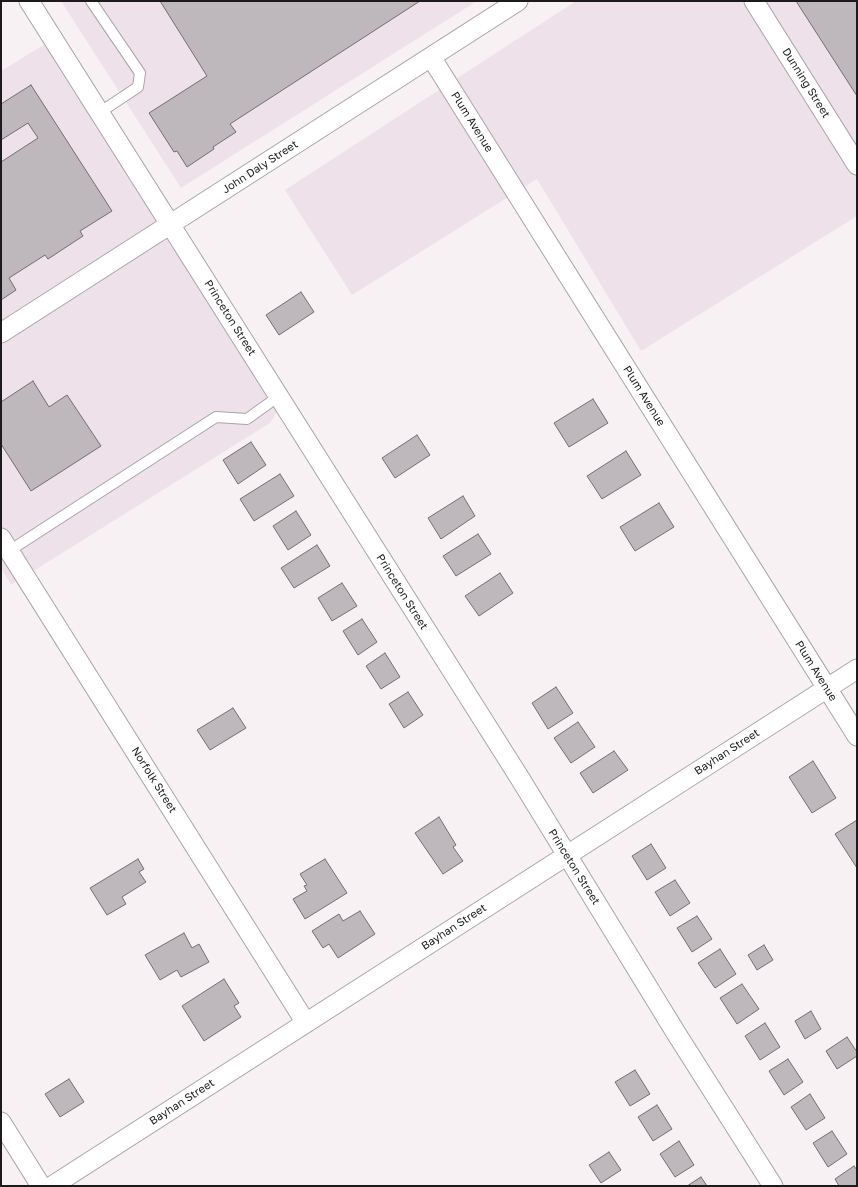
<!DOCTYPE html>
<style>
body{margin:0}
#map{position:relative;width:858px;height:1187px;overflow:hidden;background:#f7f1f4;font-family:"Golos Text",sans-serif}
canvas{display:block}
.frame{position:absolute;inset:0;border:2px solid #1c1a1b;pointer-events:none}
</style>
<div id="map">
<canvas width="858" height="1187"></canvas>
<div class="frame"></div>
</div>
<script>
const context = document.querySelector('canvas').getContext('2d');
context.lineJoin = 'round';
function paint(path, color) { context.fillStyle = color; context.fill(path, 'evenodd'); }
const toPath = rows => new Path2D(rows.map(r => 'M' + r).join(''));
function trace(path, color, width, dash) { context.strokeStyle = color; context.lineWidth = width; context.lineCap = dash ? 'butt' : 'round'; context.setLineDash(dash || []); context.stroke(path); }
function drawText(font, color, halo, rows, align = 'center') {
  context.font = font + ' "Golos Text",sans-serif'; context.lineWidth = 4; context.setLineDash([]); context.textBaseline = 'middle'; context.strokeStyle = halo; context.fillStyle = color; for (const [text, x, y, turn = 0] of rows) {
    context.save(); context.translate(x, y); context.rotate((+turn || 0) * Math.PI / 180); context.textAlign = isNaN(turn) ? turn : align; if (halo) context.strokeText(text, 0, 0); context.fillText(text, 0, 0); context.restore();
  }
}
const built = toPath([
 [61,1,477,1,181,188],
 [576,1,857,1,857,216,641,351,537,179,352,295,285,190],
 [45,44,277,412,270,423,11,585,1,568,1,71]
]);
const building = toPath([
 [160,1,420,1,230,124,236,132,213,147,214,149,187,167,177,151,174,152,149,113,207,76,160,1],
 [796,1,857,1,857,96,796,1],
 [31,85,112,211,80,231,83,236,48,259,45,255,9,278,16,290,1,300,1,162,38,138,28,123,1,140,1,104,31,85],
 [301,292,314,312,279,335,266,315,301,292],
 [33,381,49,407,67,395,101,446,31,491,1,444,1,402,33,381],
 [593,399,608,423,569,447,554,423,593,399],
 [417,435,430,455,395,478,382,458,417,435],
 [251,442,266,465,238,484,223,460,251,442],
 [626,451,641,475,602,499,587,476,626,451],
 [280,474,294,496,254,521,240,499,280,474],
 [463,496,475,516,441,539,428,518,463,496],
 [659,503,674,527,635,551,620,527,659,503],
 [296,511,311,535,288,550,273,526,296,511],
 [478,534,491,554,456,576,443,556,478,534],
 [317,545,330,566,294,588,281,568,317,545],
 [500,573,513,593,479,616,465,596,500,573],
 [342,583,357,606,332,621,318,598,342,583],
 [362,619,377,642,358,655,343,631,362,619],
 [385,653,400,677,381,689,366,666,385,653],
 [556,687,573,713,548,729,532,703,556,687],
 [408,692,423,715,404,728,389,704,408,692],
 [233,708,246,728,210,750,197,730,233,708],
 [578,722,595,747,571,763,554,738,578,722],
 [614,751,628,770,593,793,580,773,614,751],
 [813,761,836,798,812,813,789,777,813,761],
 [439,817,456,845,453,847,463,861,443,874,415,833,439,817],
 [857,820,857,868,835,834,857,820],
 [651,844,666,868,647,880,632,856,651,844],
 [138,859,144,869,139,872,146,882,122,897,126,904,107,915,90,888,138,859],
 [325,859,347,893,305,919,293,899,307,891,304,886,307,885,300,874,325,859],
 [675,880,690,903,670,916,655,892,675,880],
 [360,911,375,934,338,958,329,944,323,948,312,931,339,914,343,921,360,911],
 [697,916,712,939,692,952,677,928,697,916],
 [184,933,192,948,199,944,209,962,181,977,177,970,160,980,145,955,184,933],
 [764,945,773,960,757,970,748,955,764,945],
 [720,949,736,974,715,988,698,963,720,949],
 [224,979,239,1003,234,1006,241,1017,204,1041,182,1006,224,979],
 [742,984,759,1009,737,1024,720,998,742,984],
 [811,1011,821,1029,805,1039,795,1021,811,1011],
 [765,1023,780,1047,760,1060,745,1036,765,1023],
 [847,1037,857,1052,857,1056,837,1069,826,1051,847,1037],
 [788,1059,803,1082,784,1095,769,1071,788,1059],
 [635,1070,650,1094,630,1106,615,1082,635,1070],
 [69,1079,84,1102,60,1117,45,1094,69,1079],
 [810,1094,825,1118,806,1130,791,1107,810,1094],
 [657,1105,672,1129,653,1141,638,1117,657,1105],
 [832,1131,847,1154,828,1167,813,1143,832,1131],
 [679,1141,694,1165,675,1177,660,1154,679,1141],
 [609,1152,621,1170,601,1183,589,1165,609,1152],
 [854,1166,857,1170,857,1186,839,1186,835,1179,854,1166],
 [701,1177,707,1186,687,1186,701,1177]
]);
const service = toPath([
 [91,1,140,73,138,87,99,113],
 [9,551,216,417,247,419,279,396]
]);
const minor = toPath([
 [29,1,521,780,676,1033,773,1186],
 [754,1,857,165],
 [431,57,857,736],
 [1,333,518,1],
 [1,538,306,1023],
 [1,1122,41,1186],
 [52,1186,857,669]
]);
const streetNames = [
 ["Dunning Street",806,83,58],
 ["Plum Avenue",472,122,58],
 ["John Daly Street",260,167,-33],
 ["Princeton Street",230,318,58],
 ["Plum Avenue",644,396,58],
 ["Princeton Street",402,592,58],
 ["Plum Avenue",816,671,58],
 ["Bayhan Street",727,752,-33],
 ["Norfolk Street",154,780,58],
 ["Princeton Street",574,867,58],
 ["Bayhan Street",454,927,-33],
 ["Bayhan Street",182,1102,-33]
];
paint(built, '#efe1e9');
paint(building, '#beb8bc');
trace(building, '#736e71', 1);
trace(service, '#a9a3a6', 12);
trace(minor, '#a9a3a6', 21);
trace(service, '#fff', 10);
trace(minor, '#fff', 19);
drawText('11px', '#1c1a1b', '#fff', streetNames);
</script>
